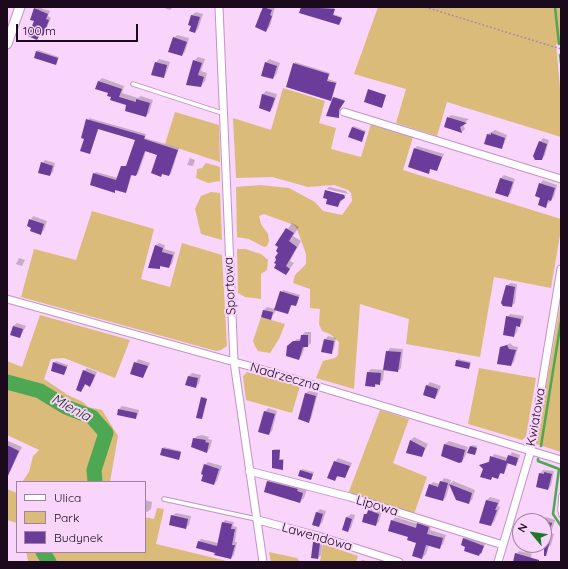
<!DOCTYPE html>
<style>
body{margin:0}
#map{position:relative;width:568px;height:569px;overflow:hidden;background:#f9d4fb;font-family:Quicksand,sans-serif}
canvas{display:block}
.frame{position:absolute;inset:0;border:8px solid #1a0a1b;pointer-events:none}
.legend{position:absolute;left:16px;top:481px;width:130px;height:72px;box-sizing:border-box;background:#f9d4fb;border:1px solid #a083a1;margin:0;padding:5px 7px;list-style:none;font-size:12px;color:#1a0a1b}
.legend li{display:flex;align-items:center;gap:8px;height:20px}
.legend b{width:20px;border:1px solid #a083a1}
.north{position:absolute;left:512px;top:513px;width:40px;height:40px;box-sizing:border-box;background:#f9d4fb;border:1px solid #a083a1;border-radius:50%;rotate:299deg;font-size:11px;font-weight:700;line-height:16px;text-align:center;color:#1a0a1b}
.north::after{content:'';display:block;margin:auto;width:14px;height:18px;background:#1d7827;clip-path:polygon(50% 0,100% 100%,50% 72%,0 100%)}
.scale{position:absolute;left:16px;top:24px;width:122px;height:18px;box-sizing:border-box;border:2px solid #1a0a1b;border-top:0;padding-left:5px;font-size:12px;line-height:14px;white-space:nowrap;color:#1a0a1b;-webkit-text-stroke:3px #f9d4fb;paint-order:stroke}
</style>
<div id="map">
<canvas width="568" height="569"></canvas>
<div class="frame"></div>
<ul class="legend">
<li><b style="height:5px;background:#fff"></b>Ulica</li>
<li><b style="height:11px;background:#dbbb79"></b>Park</li>
<li><b style="height:11px;background:#6b3c9a"></b>Budynek</li>
</ul>
<div class="north">N</div>
<div class="scale">100 m</div>
</div>
<script>
const context = document.querySelector('canvas').getContext('2d');
context.lineJoin = 'round';
function paint(path, color) { context.fillStyle = color; context.fill(path, 'evenodd'); }
const toPath = rows => new Path2D(rows.map(r => 'M' + r).join(''));
function trace(path, color, width, dash) { context.strokeStyle = color; context.lineWidth = width; context.lineCap = dash ? 'butt' : 'round'; context.setLineDash(dash || []); context.stroke(path); }
function drawText(font, color, halo, rows, align = 'center') {
  context.font = font + ' Quicksand,sans-serif'; context.lineWidth = 4; context.setLineDash([]); context.textBaseline = 'middle'; context.strokeStyle = halo; context.fillStyle = color; for (const [text, x, y, turn = 0] of rows) {
    context.save(); context.translate(x, y); context.rotate((+turn || 0) * Math.PI / 180); context.textAlign = isNaN(turn) ? turn : align; if (halo) context.strokeText(text, 0, 0); context.fillText(text, 0, 0); context.restore();
  }
}
const green = toPath([
 [378,7,560,7,561,45,556,44,561,99,561,137,447,102,437,136,396,123,406,89,354,74],
 [283,88,325,101,319,123,336,128,331,149,361,157,371,124,413,137,403,170,561,219,561,229,551,288,494,277,480,357,406,344,409,319,360,304,354,389,316,378,323,361,335,358,338,355,339,342,330,334,322,331,319,324,320,309,310,308,310,289,293,283,295,275,306,264,306,254,297,229,294,225,264,214,259,216,261,224,268,234,269,241,267,246,264,247,249,239,237,237,236,187,260,185,289,188,315,202,323,211,342,215,352,201,351,193,348,190,334,185,308,187,272,177,236,178,233,118,271,130],
 [175,112,219,125,220,162,165,144],
 [206,163,220,167,220,181,208,183,196,178,197,169,202,168],
 [211,192,220,193,222,240,201,234,195,209,201,196],
 [92,211,154,229,141,279,170,287,182,243,222,255,227,346,221,350,216,351,21,297,34,249,76,260],
 [237,249,245,249,261,254,268,260,267,270,261,274,261,299,245,297,238,293],
 [561,301,561,452,536,444],
 [40,315,130,340,115,378,64,358,51,359,44,379,68,395,83,402,88,407,102,410,118,436,110,482,22,482,29,472,33,456,39,450,7,435,7,361,22,367],
 [261,317,285,324,279,339,270,353,258,351,255,346,253,341],
 [479,368,536,378,526,437,522,440,468,424],
 [247,372,300,386,292,413,246,400,243,376],
 [380,410,409,419,393,463,427,477,414,514,348,494],
 [7,489,17,493,17,523,7,520],
 [157,508,164,509,156,544,231,562,29,562,28,560,26,552,145,552,145,517,154,519],
 [323,544,358,556,356,562,320,562],
 [269,552,297,558,300,562,271,562]
]);
const shadow = toPath([
 [37,7,50,11,48,16,51,18,45,32,41,34,37,39,35,20,35,9],
 [162,7,173,7,170,10],
 [264,7,275,7,270,26,267,30,257,28,260,13],
 [302,7,335,7,333,14,342,17,340,23,339,24,300,12],
 [196,12,203,14,198,29,195,32,192,25,192,15],
 [177,35,189,38,185,52,182,55,174,38],
 [38,50,59,57,57,63,56,64,37,51],
 [198,57,205,59,201,71,207,73,205,81,201,86,194,61],
 [159,59,170,62,166,74,163,77,156,63],
 [269,59,280,63,276,75,273,78,266,63],
 [295,62,330,73,328,79,337,82,331,100,287,86],
 [102,78,124,86,122,93,138,98,141,96,153,100,149,113,146,116,113,97,98,82],
 [266,91,277,94,273,107,270,111,260,108,263,94],
 [335,97,345,100,340,108,339,117,334,98],
 [451,115,469,119,463,124,465,129,462,132,445,126,448,118],
 [89,118,146,134,145,138,179,148,171,174,169,175,163,173,161,176,158,155,146,151,138,174,136,175,132,174,127,190,125,191,116,190,114,191,94,174,96,172,118,178,121,167,128,165,136,139,99,128,90,153,85,138],
 [354,126,366,131,362,140,352,127],
 [495,130,507,135,504,144,501,148,488,134],
 [543,138,549,140,545,155,542,159,540,142],
 [417,146,444,154,437,170,431,168,428,173,415,149],
 [190,158,195,160,193,166,187,165],
 [45,160,55,163,53,172,50,175,42,163],
 [504,175,515,179,511,193,508,196,500,179],
 [543,180,557,185,554,197,545,207,541,197,540,184],
 [329,187,346,191,348,194,327,189],
 [327,189,327,191,346,195,338,206,324,197],
 [33,216,47,221,44,230,40,234,28,226],
 [292,223,299,227,293,236,301,241,290,261,294,263,286,274,279,252,280,247,277,245],
 [159,243,165,245,164,249,175,252,172,264,169,267,162,265,159,268,155,246],
 [19,258,25,260,22,266,16,264],
 [510,283,517,284,515,303,511,306,507,286],
 [283,290,300,295,297,304,292,304,288,313,276,310,271,319,262,317,264,310,267,307,276,309],
 [510,314,524,316,522,323,518,326,517,332,514,336,507,317],
 [17,323,26,326,20,337,13,326],
 [305,332,311,332,311,343,308,346,305,346,302,355,299,359,292,343,297,339,302,339,302,335],
 [328,336,336,338,334,349,331,352,325,340],
 [510,343,513,346,518,347,514,362,511,365,501,348],
 [390,348,403,349,401,368,398,371,387,352],
 [138,359,150,363,143,377,131,373],
 [458,359,471,362,470,367,469,368,457,361],
 [56,361,68,365,64,374,54,363],
 [87,368,97,372,93,382,90,385,86,384,81,391,84,371],
 [371,369,384,370,383,380,375,386,368,372],
 [192,373,201,375,199,383,196,387,187,384,189,376],
 [430,382,441,386,438,394,435,398,427,386],
 [309,391,318,393,311,419,308,421,306,393],
 [203,397,207,398,201,418,202,398],
 [122,406,139,410,138,415,135,418,119,409],
 [268,408,277,411,272,431,269,434,265,412],
 [202,435,209,437,208,439,212,440,210,448,207,452,194,439,197,436],
 [414,437,428,444,422,456,407,452,411,440],
 [8,441,22,447,10,471,7,469],
 [449,441,468,447,465,457,462,461,442,455,445,444],
 [472,445,477,446,476,452,469,452],
 [164,447,181,451,180,457,178,458,163,448],
 [275,449,280,449,280,459,284,459,283,469,273,450],
 [512,452,520,455,518,462,515,465,509,463,504,473,501,473,498,478,493,476,491,479,481,465,490,461,494,454,508,458],
 [338,458,352,463,345,477,339,475,335,480,335,462],
 [208,462,222,466,217,481,214,484,205,465],
 [302,469,314,472,312,477,311,479,301,470],
 [543,470,554,471,551,486,548,489,540,474],
 [272,477,307,489,304,498,300,502,268,481],
 [444,478,451,480,446,497,443,500,430,485,433,482,440,484],
 [453,481,475,490,472,500,468,503,457,499,450,484],
 [490,497,500,500,498,506,500,507,494,522,490,525,481,522,487,500],
 [145,500,152,502,151,509,147,512,145,512],
 [372,508,382,511,379,522,375,525,365,514],
 [320,509,326,511,322,523,319,526,317,512],
 [176,513,191,516,189,525,185,528,172,516],
 [351,514,355,515,351,528,348,531,344,529,347,517],
 [395,517,418,524,422,520,432,523,430,530,446,535,443,544,439,548,429,545,426,554,422,558,417,542,392,521],
 [546,517,555,520,551,533,554,534,551,545,547,548,536,545,544,545,544,521,542,521],
 [225,520,234,522,233,526,237,527,235,542,237,542,234,555,231,558,199,542,201,539,218,543,223,523],
 [467,536,486,543,479,555,466,546,464,539],
 [317,539,323,540,321,555,318,558,314,542],
 [519,551,532,554,529,562,514,562,516,554],
 [362,560,370,562,360,562]
]);
const stream = toPath([
 [555,7,559,44],
 [560,55,561,63],
 [541,446,561,321],
 [538,459,538,461,559,469,553,514,561,526]
]);
const river = toPath([
 [7,382,40,391,66,407,92,417,106,433,94,470,95,482],
 [43,552,49,562]
]);
const building = toPath([
 [263,7,272,10,270,15,272,16,266,32,255,27],
 [301,7,335,9,333,15,342,18,339,25,299,13],
 [34,8,48,14,46,19,49,20,43,36,40,34,37,40,28,36,34,21,30,20],
 [191,15,200,17,195,33,189,31,191,26,188,25],
 [173,37,187,42,182,56,168,52],
 [36,51,58,58,56,65,34,58],
 [193,60,202,63,198,75,204,77,201,87,186,85],
 [155,62,167,65,164,78,151,75],
 [265,62,277,66,273,79,261,76],
 [293,63,329,74,327,81,336,83,331,101,286,87],
 [98,81,122,89,119,97,136,102,136,99,150,103,146,117,125,111,126,105,110,100,111,97,107,96,108,93,95,89],
 [368,89,386,95,382,108,364,102],
 [262,94,275,98,270,112,259,108],
 [333,97,345,101,339,110,339,118,326,116],
 [447,117,467,123,460,127,462,133,444,127],
 [86,119,145,136,144,139,178,150,169,176,162,174,161,177,151,173,157,155,145,151,136,176,131,175,126,193,115,190,115,193,90,185,93,173,116,180,121,166,126,166,135,140,98,129,90,154,80,151,84,139,81,138],
 [352,127,365,132,362,142,348,137],
 [491,133,505,138,502,149,484,144,487,134,491,135],
 [539,141,547,144,542,160,535,160,533,156],
 [414,148,442,157,437,171,430,169,429,174,408,167],
 [41,162,53,166,50,176,38,173],
 [500,178,513,182,508,197,495,193],
 [539,183,555,188,551,201,548,200,546,208,538,205,540,198,535,196],
 [325,190,344,195,345,198,340,201,338,207,326,204,327,199,323,198],
 [29,219,44,224,41,235,30,231,31,228,27,226],
 [286,228,294,233,289,241,297,247,286,266,290,269,286,275,274,268,276,264,274,263,276,260,275,257,278,253,276,251,278,247,275,245],
 [155,245,163,248,162,252,173,255,169,268,160,266,160,269,148,268],
 [506,285,515,287,512,307,503,306,501,303],
 [280,291,299,297,296,306,291,305,288,314,274,310],
 [263,310,273,312,271,320,261,317],
 [506,316,521,319,520,327,516,326,514,337,503,335],
 [13,326,23,329,20,338,10,335],
 [301,335,308,335,308,347,303,347,299,360,286,356,287,346,293,341,300,341],
 [324,339,334,341,332,354,321,352],
 [507,345,509,349,516,350,511,366,497,364,500,347],
 [386,351,401,352,398,372,383,370],
 [456,360,470,363,469,369,455,366],
 [53,362,67,367,64,375,51,371],
 [134,362,148,366,143,378,130,374],
 [83,370,95,375,90,387,85,384,81,392,76,390],
 [367,372,381,373,380,385,375,384,375,387,365,386],
 [188,376,198,378,196,388,185,385],
 [426,385,438,389,435,399,423,395],
 [305,393,316,396,309,423,298,419],
 [201,397,207,399,202,419,196,418],
 [118,409,137,413,136,419,117,415],
 [264,411,275,414,269,435,258,432],
 [193,438,206,440,205,442,209,443,207,453,191,447],
 [410,440,425,448,422,457,406,453],
 [444,444,465,450,462,462,459,463,441,456],
 [7,445,19,451,7,478],
 [470,446,477,448,475,455,467,453],
 [162,448,181,452,179,460,160,455],
 [272,450,280,450,279,460,283,460,283,470,272,468],
 [508,455,518,458,516,466,507,463,504,474,500,473,498,479,492,477,491,480,480,477,483,469,479,465,489,462,490,456,506,461],
 [334,461,350,466,345,478,337,476,335,481,327,478],
 [204,464,219,469,214,485,201,481,203,475,201,474],
 [300,470,313,474,311,480,298,476],
 [544,472,552,474,548,490,536,487,539,473,544,474],
 [267,481,298,489,297,491,303,493,300,503,264,492],
 [440,481,448,483,443,501,425,496,429,484,438,487],
 [449,484,472,493,469,504,456,500],
 [486,500,498,503,495,510,497,510,491,526,479,523],
 [368,510,379,514,376,526,362,522,364,514,367,514],
 [316,512,323,514,319,527,312,525],
 [171,515,188,519,186,529,169,525],
 [346,517,352,519,348,532,342,530],
 [391,520,416,528,417,523,429,527,427,534,443,538,440,549,426,545,422,559,412,556,416,543,407,540,408,537,388,531],
 [544,521,552,523,548,536,551,537,546,556,544,556],
 [222,522,232,524,231,529,235,529,232,545,235,545,231,559,214,555,215,553,196,548,198,541,217,546],
 [463,538,484,546,481,554,480,553,479,556,464,551,465,547,461,545],
 [313,542,320,543,318,559,311,558],
 [515,553,539,560,539,562,513,562]
]);
const path = toPath([
 [425,7,561,49]
]);
const service = toPath([
 [133,84,222,113],
 [561,495,560,510,561,515],
 [164,499,256,519]
]);
const minor = toPath([
 [219,7,234,362,263,562],
 [344,112,561,179],
 [7,299,267,371,561,460],
 [249,471,350,497,503,545],
 [258,520,318,536,399,562],
 [498,562,531,450,561,269]
]);
const tertiary = toPath([
 [7,44,20,7]
]);
const streetNames = [
 ["Sportowa",230,286,-93],
 ["Nadrzeczna",285,377,16],
 ["Kwiatowa",536,417,-80],
 ["Lipowa",377,506,17],
 ["Lawendowa",317,537,16]
];
const waterNames = [
 ["Mienia",71,408,28]
];
paint(green, '#dbbb79');
paint(shadow, '#0003');
trace(stream, '#4ea752', 2.5);
trace(river, '#4ea752', 15);
paint(building, '#6b3c9a');
trace(service, '#c095c3', 5.5);
trace(minor, '#c095c3', 9);
trace(tertiary, '#c095c3', 11);
trace(path, '#a98cab', 1.5, [2, 2]);
trace(service, '#fff', 3.5);
trace(minor, '#fff', 7);
trace(tertiary, '#fff', 9);
drawText('13px', '#1a0a1b', '#f9d4fb', streetNames);
drawText('italic 14px', '#143816', '#f9d4fb', waterNames);
</script>
